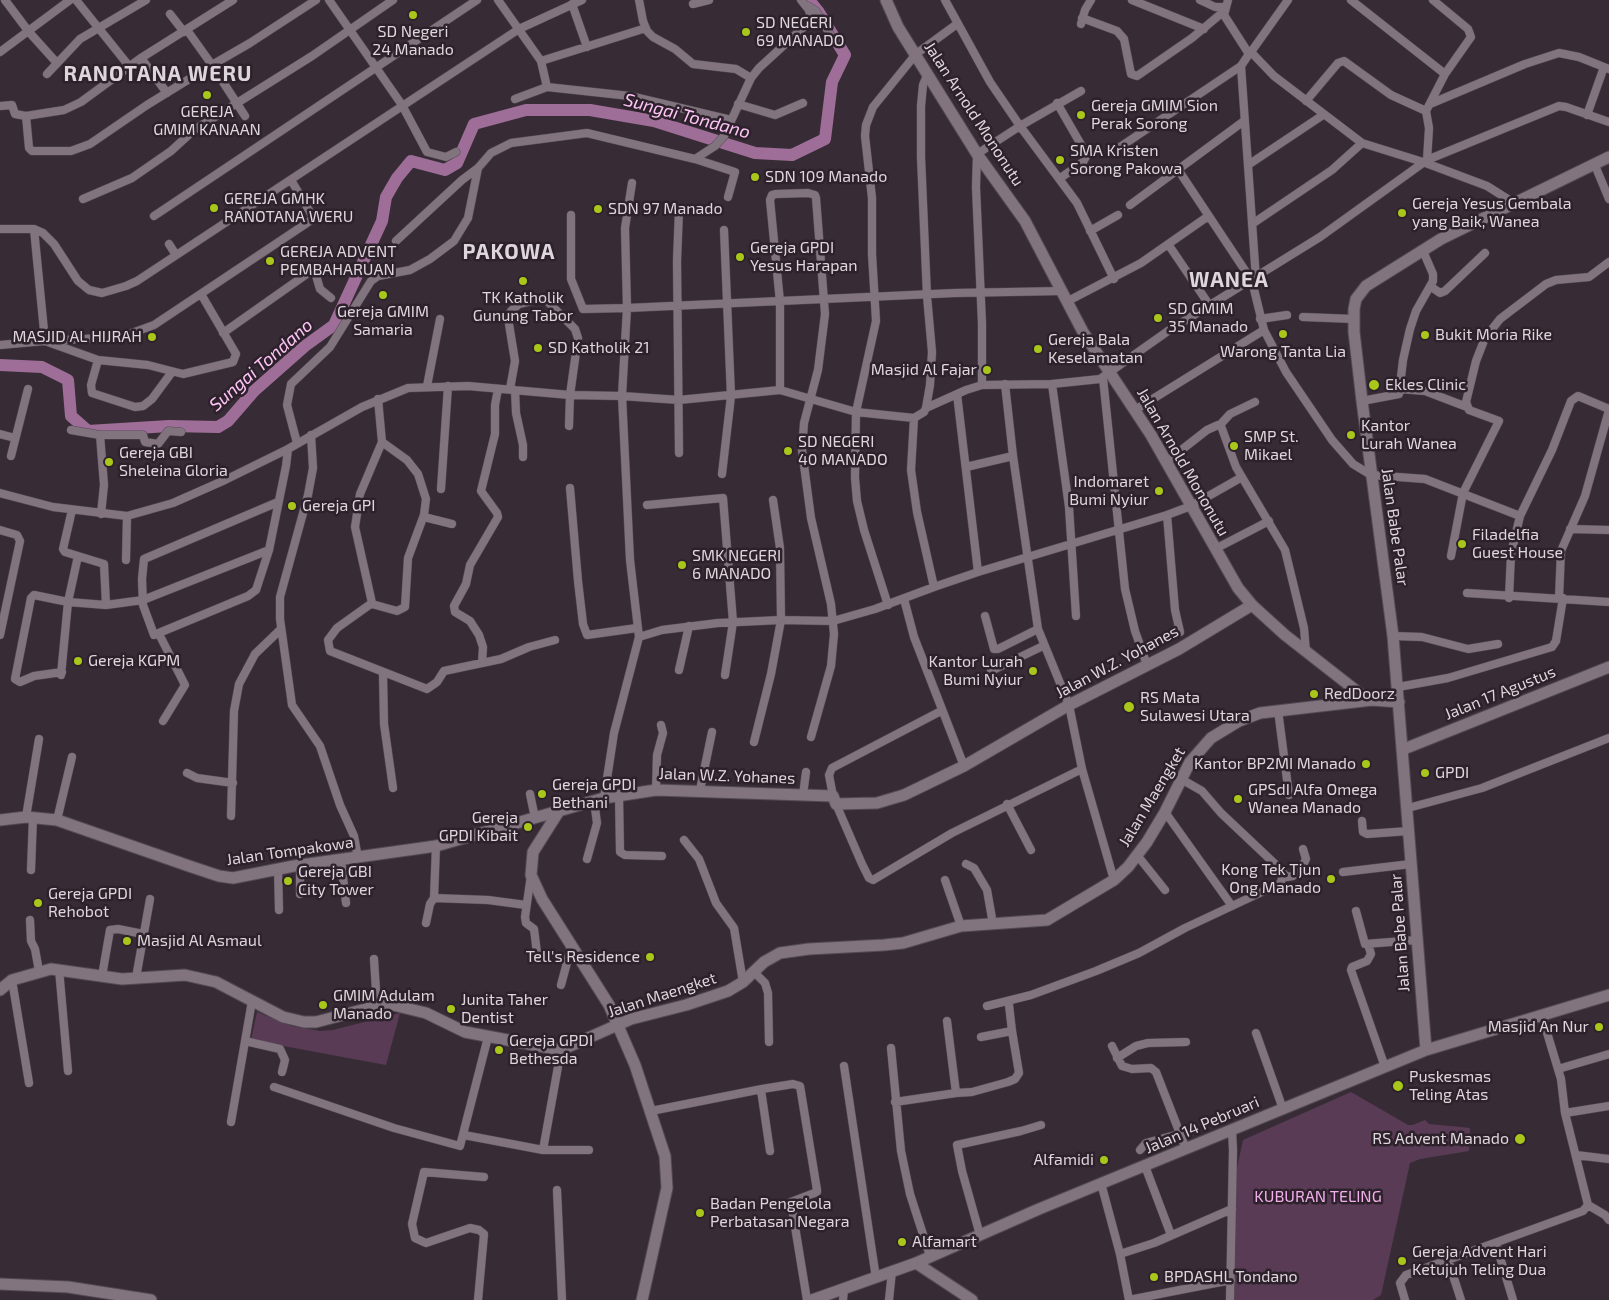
<!DOCTYPE html>
<style>
body{margin:0}
canvas{display:block;background:#372c35}
</style>
<canvas width="1609" height="1300"></canvas>
<script>
const context = document.querySelector('canvas').getContext('2d');
context.lineJoin = 'round';
function paint(path, color) { context.fillStyle = color; context.fill(path, 'evenodd'); }
const toPath = rows => new Path2D(rows.map(r => 'M' + r).join(''));
function trace(path, color, width, dash) { context.strokeStyle = color; context.lineWidth = width; context.lineCap = dash ? 'butt' : 'round'; context.setLineDash(dash || []); context.stroke(path); }
function drawText(font, color, halo, rows, align = 'center') {
  context.font = font + ' "Exo 2",sans-serif'; context.lineWidth = 5; context.setLineDash([]); context.textBaseline = 'middle'; context.strokeStyle = halo; context.fillStyle = color; for (const [text, x, y, turn = 0] of rows) {
    context.save(); context.translate(x, y); context.rotate((+turn || 0) * Math.PI / 180); context.textAlign = isNaN(turn) ? turn : align; if (halo) context.strokeText(text, 0, 0); context.fillText(text, 0, 0); context.restore();
  }
}
const green = toPath([
 [257,1012,291,1026,320,1031,333,1030,400,1013,386,1065,251,1040],
 [1351,1092,1408,1125,1413,1125,1425,1120,1429,1124,1470,1128,1469,1151,1420,1159,1410,1163,1381,1295,1373,1300,1234,1300,1236,1191,1237,1168,1243,1140]
]);
const river = toPath([
 [0,365,42,367,68,380,71,416,88,431,169,426,218,427,228,421,254,391,305,346,334,325,382,221,386,197,397,178,411,161,445,170,457,163,474,124,526,110,590,110,654,121,755,153,792,155,825,139,832,82,845,55,818,11,809,0]
]);
const street = toPath([
 [5,0,29,32,56,62],
 [76,0,129,66],
 [329,0,402,105,427,152,446,157,456,152],
 [498,0,541,61,547,87,630,96,731,120],
 [639,0,643,21,647,31,653,37,675,49,693,64,736,69,751,78],
 [945,0,990,82,1020,126,977,154,976,187,982,324,982,385],
 [1132,0,1204,29],
 [1200,0,1215,7,1224,7],
 [1228,0,1224,15,1249,54,1251,52,1274,76,1362,143,1423,162,1487,186,1514,203],
 [1351,0,1445,74],
 [572,4,587,47],
 [693,4,709,0],
 [808,6,816,11,833,39],
 [170,14,184,32],
 [1082,18,1117,31,1124,39,1131,74,1137,76,1192,38,1223,12],
 [1081,24,1085,10,1091,0],
 [0,52,70,0],
 [1251,52,1288,0],
 [1249,54,1241,66,1256,279],
 [141,58,167,93],
 [541,61,646,28],
 [47,74,80,39,146,0],
 [1081,91,1020,126,1077,203,1114,279],
 [515,99,547,87],
 [1306,101,1338,63,1344,61,1391,95,1426,111],
 [1057,103,1087,155,1083,162,1059,179],
 [738,104,775,115,803,103],
 [1430,104,1525,64,1559,53,1579,57,1609,69],
 [0,106,12,105,15,114,26,116,64,110,81,102,141,58,233,0],
 [1587,115,1604,67],
 [26,116,29,148,32,151,71,151,90,144,147,105,212,65,187,30],
 [245,116,212,65,250,43,316,0],
 [1120,147,1241,66],
 [695,159,735,172,728,197],
 [1427,160,1429,128,1426,111,1445,74,1471,37,1468,29,1433,0],
 [1594,163,1609,199],
 [1248,165,1323,115],
 [1179,171,1252,281,1264,330,1286,372,1332,440,1353,464,1371,475,1425,479,1520,516],
 [83,199,132,178,171,151,194,130,312,56,393,0],
 [1130,205,1244,121],
 [571,215,571,279,583,309,627,308,625,228,632,183],
 [154,216,477,0],
 [1252,224,1332,170,1362,143],
 [0,229,34,229,43,233,54,244,78,281,89,290,102,293,126,286,137,281,519,29,582,0],
 [34,229,45,341,121,337,154,325,310,221,313,217,291,180],
 [1090,231,1118,215],
 [396,241,462,180,478,168],
 [169,244,176,255],
 [1168,244,1210,306],
 [1430,286,1440,293,1445,291,1485,253],
 [1068,301,1141,263,1207,217],
 [1303,317,1354,319],
 [1260,319,1287,315],
 [223,333,311,271,315,272,320,289,331,298],
 [0,345,45,341,98,360,148,365,183,374,233,362,236,354,201,294],
 [98,360,91,385,92,393,135,407,143,406,152,399,172,372],
 [1103,378,1125,589,1135,631,1147,665],
 [1052,384,1069,507,1076,616],
 [427,386,440,319],
 [510,389,515,361,508,318,511,311,519,304,540,299,547,301,575,329,578,338,570,395,569,426],
 [1400,389,1425,391,1467,407],
 [515,390,516,413,523,445,523,457],
 [780,390,780,302,770,200,772,195,776,194,808,193,815,195,816,198,825,314,818,370,804,423,802,450,811,518,831,604,834,634,831,666,811,737],
 [378,399,382,442,360,494,355,527,372,603,337,628,328,640,330,651,427,689,437,682,444,671,501,659,529,647,555,640],
 [1362,401,1399,394,1403,360,1410,329,1416,311,1433,281,1433,274,1423,251],
 [926,408,966,390,982,385,1052,384,1100,379,1168,331,1320,237,1427,160,1559,106,1566,107,1609,122],
 [1135,410,1264,330],
 [1220,425,1230,414,1255,402],
 [71,430,100,435,143,435,145,442,158,444,168,431,181,432],
 [0,434,15,438],
 [100,435,104,485,101,514],
 [311,435,313,468,308,495,280,597,280,619,292,705,320,746,340,805,354,836,358,858],
 [297,443,287,405,291,384,330,347,371,281,378,276,410,270,430,259,454,241,468,218,478,168,491,153,511,143,587,133,695,159,715,146,724,136,751,78,759,68,806,25,810,15,809,10,801,0],
 [679,453,677,261,679,210],
 [11,456,28,389],
 [1013,456,1038,629,1069,705,1082,769,1114,880],
 [1166,462,1207,430,1218,425,1221,426,1236,467,1285,550,1304,628,1306,652],
 [966,467,1013,456,1005,384],
 [722,474,731,396,724,230],
 [570,488,578,581,583,624,587,635,637,628],
 [441,489,448,386],
 [0,493,53,507,127,516,173,503,225,480,288,449,362,407,408,388,468,386,570,395,622,396,627,308,955,293,1062,291],
 [278,502,144,559,142,579,143,605,154,635,248,596,256,590,269,550,286,466,288,449],
 [647,505,723,498,733,622,725,675],
 [1167,515,1175,610,1180,632],
 [424,517,452,524],
 [1570,529,1609,530],
 [0,530,17,535,20,541,0,635],
 [1215,549,1269,521],
 [78,556,104,564,106,605,143,600,269,550],
 [1451,556,1463,493,1499,421,1469,410,1466,402,1476,361,1485,338,1500,319,1546,284,1556,280,1589,277,1609,262],
 [126,560,127,516],
 [978,572,1167,515,1191,506,1242,477],
 [934,587,978,572,957,394],
 [1467,593,1609,602],
 [1509,598,1511,554,1520,516,1552,450,1571,401,1578,396,1609,409],
 [1559,598,1561,551,1585,496,1609,410],
 [904,599,914,637,964,766],
 [372,604,397,611,405,607,408,558,424,515,426,499,418,474,407,460,382,442],
 [888,605,864,530,857,501,855,478,856,412,876,321,872,254,872,198,865,136,866,125,873,107,916,54,957,24],
 [985,616,994,649,998,649,1038,629],
 [159,634,185,685,163,721],
 [1393,636,1422,637,1468,649,1498,644],
 [639,637,662,630,718,623,781,620,833,621,875,609,934,587,917,512,911,470,914,418],
 [482,663,483,647,479,635,470,621,455,612,454,606,466,584,470,565,498,517,497,513,481,491,495,434,495,405,498,389],
 [679,670,689,626],
 [991,671,1043,646],
 [62,672,34,676,20,682,15,679,31,598,34,595,68,602,106,605],
 [383,673,384,724,393,788],
 [61,675,68,602,78,556,65,552,63,549,72,510],
 [1398,687,1448,678,1552,647,1556,641,1563,598],
 [1278,710,1289,795],
 [754,742,771,674,781,620,780,548,773,500],
 [187,773,197,778,233,783],
 [656,790,657,755,663,733,661,725],
 [700,790,712,732],
 [530,794,535,818],
 [619,795,620,852,625,855,662,856],
 [803,795,806,772],
 [833,796,829,775,832,768,941,711],
 [604,798,614,733,639,637,630,560,622,396,679,400,780,390,856,412,914,418,924,412,926,408,930,385,932,352,927,296,921,157,921,106,923,85,928,73],
 [836,804,862,864,869,878,873,880,952,833,1082,769],
 [1007,804,1031,850],
 [1408,808,1482,788,1609,738],
 [1165,812,1232,906],
 [231,816,234,711,239,684,255,654,281,629],
 [26,817,39,739],
 [57,820,72,757],
 [1362,821,1363,832,1367,834,1409,831],
 [684,840,699,859,716,903,734,928,743,982],
 [1137,855,1165,890],
 [587,859,597,823,594,801],
 [341,860,346,903],
 [966,864,974,868,987,890,993,924],
 [300,865,300,894],
 [278,868,279,910],
 [31,870,33,817],
 [1343,872,1411,864],
 [1283,873,1287,877,1293,876,1302,867,1306,859,1303,849],
 [531,875,525,917,526,923,534,929,537,953],
 [945,880,961,926],
 [434,898,436,846],
 [1356,911,1365,944,1417,940],
 [30,920,31,941,35,949,39,971],
 [426,923,430,904,434,898,488,900,526,905],
 [1368,944,1371,954,1367,961,1352,967,1351,970,1385,1067],
 [374,959,377,1006],
 [59,969,68,1071],
 [754,972,765,983,768,993,769,1042],
 [102,976,110,930,118,929,143,934],
 [136,978,150,899],
 [12,980,29,1083],
 [561,985,572,944],
 [1009,1005,1012,1031],
 [987,1006,1031,995,1096,971,1139,953,1185,928,1281,883,1283,873,1274,863,1221,813,1202,791,1181,779],
 [1542,1016,1561,1079,1565,1113],
 [1256,1033,1283,1109],
 [245,1041,280,1049,285,1060,282,1072],
 [1112,1046,1122,1066,1132,1069,1151,1068,1156,1072,1186,1149],
 [891,1048,901,1151,910,1194,930,1256],
 [1117,1058,1136,1046,1148,1043,1186,1042],
 [844,1066,876,1278],
 [1558,1069,1609,1054],
 [274,1087,394,1128,460,1146,488,1037],
 [761,1090,770,1151],
 [956,1093,972,1092,1008,1082,1015,1079,1019,1073,1012,1031,981,1037],
 [895,1102,956,1093,947,1021],
 [651,1111,762,1089,793,1084,800,1086,817,1190,817,1192,791,1202,807,1300],
 [231,1122,252,1001],
 [464,1135,543,1150,561,1050],
 [543,1150,589,1150],
 [1140,1150,1146,1143,1179,1134],
 [1576,1155,1609,1159],
 [1145,1166,1171,1235],
 [1101,1183,1120,1254,1129,1300],
 [557,1190,562,1300],
 [1588,1205,1605,1215,1609,1220],
 [980,1235,962,1171,957,1145,1021,1131,1041,1125],
 [1496,1244,1513,1300],
 [1120,1254,1154,1243,1232,1209],
 [1448,1260,1461,1300],
 [478,1300,484,1234,479,1230,470,1228,426,1243,415,1238,412,1224,424,1172,484,1177],
 [843,1300,844,1289],
 [889,1300,892,1271],
 [1129,1300,1231,1280],
 [1230,1300,1233,1150,1232,1130],
 [1405,1300,1400,1283,1406,1275,1583,1211,1588,1205,1565,1113,1609,1106]
]);
const secondary = toPath([
 [886,0,898,27,977,154,1025,221,1083,332,1151,435,1238,588,1252,605,1285,635,1363,696,1372,700,1399,702],
 [1404,749,1609,667],
 [559,811,533,852,531,875,542,899,609,1005,635,1065,665,1156,667,1188,642,1300],
 [0,820,26,817,57,820,189,866,219,876,233,878,294,866,436,846,604,798,656,790,833,796,836,804,877,803,904,795,964,766,1069,705,1179,649,1252,605],
 [0,990,12,980,51,969,122,979,185,975,216,982,283,1017,304,1022,316,1022,377,1006,393,1005,426,1013,465,1032,561,1050,631,1019,686,1005,728,991,743,982,764,962,780,953,809,949,884,945,903,943,961,926,1047,920,1114,880,1128,867,1147,842,1165,812,1190,762,1211,738,1239,721,1260,713,1372,700],
 [1426,1050,1393,636,1362,401,1354,332,1354,309,1356,299,1366,286,1441,239,1609,157],
 [916,1263,972,1300],
 [0,1284,68,1287,151,1300],
 [812,1300,916,1263,1039,1209,1426,1050,1609,995]
]);
const markers = [
 [413,15,5,"#a9c71a"],
 [746,32,5,"#a9c71a"],
 [207,95,5,"#a9c71a"],
 [1081,115,5,"#a9c71a"],
 [1060,160,5,"#a9c71a"],
 [755,177,5,"#a9c71a"],
 [214,208,5,"#a9c71a"],
 [598,209,5,"#a9c71a"],
 [1402,213,5,"#a9c71a"],
 [740,257,5,"#a9c71a"],
 [270,261,5,"#a9c71a"],
 [523,281,5,"#a9c71a"],
 [383,295,5,"#a9c71a"],
 [1158,318,5,"#a9c71a"],
 [1283,334,5,"#a9c71a"],
 [1425,335,5,"#a9c71a"],
 [152,337,5,"#a9c71a"],
 [538,348,5,"#a9c71a"],
 [1038,349,5,"#a9c71a"],
 [987,370,5,"#a9c71a"],
 [1374,385,6,"#a9c71a"],
 [1351,435,5,"#a9c71a"],
 [1234,446,5,"#a9c71a"],
 [788,451,5,"#a9c71a"],
 [109,462,5,"#a9c71a"],
 [1159,491,5,"#a9c71a"],
 [292,506,5,"#a9c71a"],
 [1462,544,5,"#a9c71a"],
 [682,565,5,"#a9c71a"],
 [78,661,5,"#a9c71a"],
 [1033,671,5,"#a9c71a"],
 [1314,694,5,"#a9c71a"],
 [1129,707,6,"#a9c71a"],
 [1366,764,5,"#a9c71a"],
 [1425,773,5,"#a9c71a"],
 [542,794,5,"#a9c71a"],
 [1238,799,5,"#a9c71a"],
 [528,827,5,"#a9c71a"],
 [1331,879,5,"#a9c71a"],
 [288,881,5,"#a9c71a"],
 [38,903,5,"#a9c71a"],
 [127,941,5,"#a9c71a"],
 [650,957,5,"#a9c71a"],
 [323,1005,5,"#a9c71a"],
 [451,1009,5,"#a9c71a"],
 [1599,1027,5,"#a9c71a"],
 [499,1050,5,"#a9c71a"],
 [1398,1086,6,"#a9c71a"],
 [1520,1139,6,"#a9c71a"],
 [1104,1160,5,"#a9c71a"],
 [700,1213,5,"#a9c71a"],
 [902,1242,5,"#a9c71a"],
 [1402,1261,5,"#a9c71a"],
 [1154,1277,5,"#a9c71a"]
];
const poiNames = [
 ["SD NEGERI",756,23],
 ["69 MANADO",756,41],
 ["SD Negeri",413,32,"center"],
 ["24 Manado",413,50,"center"],
 ["Gereja GMIM Sion",1091,106],
 ["Perak Sorong",1091,124],
 ["GEREJA",207,112,"center"],
 ["GMIM KANAAN",207,130,"center"],
 ["SMA Kristen",1070,151],
 ["Sorong Pakowa",1070,169],
 ["SDN 109 Manado",765,177],
 ["GEREJA GMHK",224,199],
 ["RANOTANA WERU",224,217],
 ["Gereja Yesus Gembala",1412,204],
 ["yang Baik, Wanea",1412,222],
 ["SDN 97 Manado",608,209],
 ["Gereja GPDI",750,248],
 ["Yesus Harapan",750,266],
 ["GEREJA ADVENT",280,252],
 ["PEMBAHARUAN",280,270],
 ["TK Katholik",523,298,"center"],
 ["Gunung Tabor",523,316,"center"],
 ["SD GMIM",1168,309],
 ["35 Manado",1168,327],
 ["Gereja GMIM",383,312,"center"],
 ["Samaria",383,330,"center"],
 ["Bukit Moria Rike",1435,335],
 ["MASJID AL HIJRAH",142,337,"right"],
 ["Gereja Bala",1048,340],
 ["Keselamatan",1048,358],
 ["SD Katholik 21",548,348],
 ["Warong Tanta Lia",1283,352,"center"],
 ["Masjid Al Fajar",977,370,"right"],
 ["Ekles Clinic",1385,385],
 ["Kantor",1361,426],
 ["Lurah Wanea",1361,444],
 ["SMP St.",1244,437],
 ["Mikael",1244,455],
 ["SD NEGERI",798,442],
 ["40 MANADO",798,460],
 ["Gereja GBI",119,453],
 ["Sheleina Gloria",119,471],
 ["Indomaret",1149,482,"right"],
 ["Bumi Nyiur",1149,500,"right"],
 ["Gereja GPI",302,506],
 ["Filadelfia",1472,535],
 ["Guest House",1472,553],
 ["SMK NEGERI",692,556],
 ["6 MANADO",692,574],
 ["Gereja KGPM",88,661],
 ["Kantor Lurah",1023,662,"right"],
 ["Bumi Nyiur",1023,680,"right"],
 ["RedDoorz",1324,694],
 ["RS Mata",1140,698],
 ["Sulawesi Utara",1140,716],
 ["Kantor BP2MI Manado",1356,764,"right"],
 ["GPDI",1435,773],
 ["Gereja GPDI",552,785],
 ["Bethani",552,803],
 ["GPSdI Alfa Omega",1248,790],
 ["Wanea Manado",1248,808],
 ["Gereja",518,818,"right"],
 ["GPDI Kibait",518,836,"right"],
 ["Kong Tek Tjun",1321,870,"right"],
 ["Ong Manado",1321,888,"right"],
 ["Gereja GBI",298,872],
 ["City Tower",298,890],
 ["Gereja GPDI",48,894],
 ["Rehobot",48,912],
 ["Masjid Al Asmaul",137,941],
 ["Tell's Residence",640,957,"right"],
 ["GMIM Adulam",333,996],
 ["Manado",333,1014],
 ["Junita Taher",461,1000],
 ["Dentist",461,1018],
 ["Masjid An Nur",1589,1027,"right"],
 ["Gereja GPDI",509,1041],
 ["Bethesda",509,1059],
 ["Puskesmas",1409,1077],
 ["Teling Atas",1409,1095],
 ["RS Advent Manado",1509,1139,"right"],
 ["Alfamidi",1094,1160,"right"],
 ["Badan Pengelola",710,1204],
 ["Perbatasan Negara",710,1222],
 ["Alfamart",912,1242],
 ["Gereja Advent Hari",1412,1252],
 ["Ketujuh Teling Dua",1412,1270],
 ["BPDASHL Tondano",1164,1277]
];
const streetNames = [
 ["Jalan Arnold Mononutu",974,114,57],
 ["Jalan Arnold Mononutu",1183,462,60],
 ["Jalan Babe Palar",1395,527,82],
 ["Jalan W.Z. Yohanes",1117,662,-28],
 ["Jalan 17 Agustus",1500,693,-22],
 ["Jalan W.Z. Yohanes",727,776,2],
 ["Jalan Maengket",1152,797,-59],
 ["Jalan Tompakowa",290,851,-8],
 ["Jalan Babe Palar",1400,933,-94],
 ["Jalan Maengket",662,995,-18],
 ["Jalan 14 Pebruari",1202,1125,-23]
];
const parkNames = [
 ["KUBURAN TELING",1318,1197]
];
const waterNames = [
 ["Sungai Tondano",687,116,15],
 ["Sungai Tondano",261,365,-41]
];
const districtNames = [
 ["RANOTANA WERU",158,74],
 ["PAKOWA",509,252],
 ["WANEA",1229,280]
];
paint(green, '#593b56');
trace(river, '#9e6e99', 12);
trace(street, '#544a53', 9);
trace(secondary, '#544a53', 13);
trace(street, '#81747f', 8);
trace(secondary, '#81747f', 11);
for (const [x, y, r, color] of markers) { const dot = new Path2D(); dot.arc(x, y, r, 0, 2 * Math.PI); context.fillStyle = color; context.fill(dot); trace(dot, '#2d222b', 2); }
drawText('16px', '#ded6dd', '#2d222b', poiNames, 'left');
drawText('16px', '#ded6dd', '#2d222b', streetNames);
drawText('16px', '#f3aeec', '#2d222b', parkNames);
drawText('italic 18px', '#fec5f7', '#2d222b', waterNames);
context.letterSpacing = '1px';
drawText('bold 21px', '#ded6dd', '#2d222b', districtNames);
context.letterSpacing = '0px';
</script>
